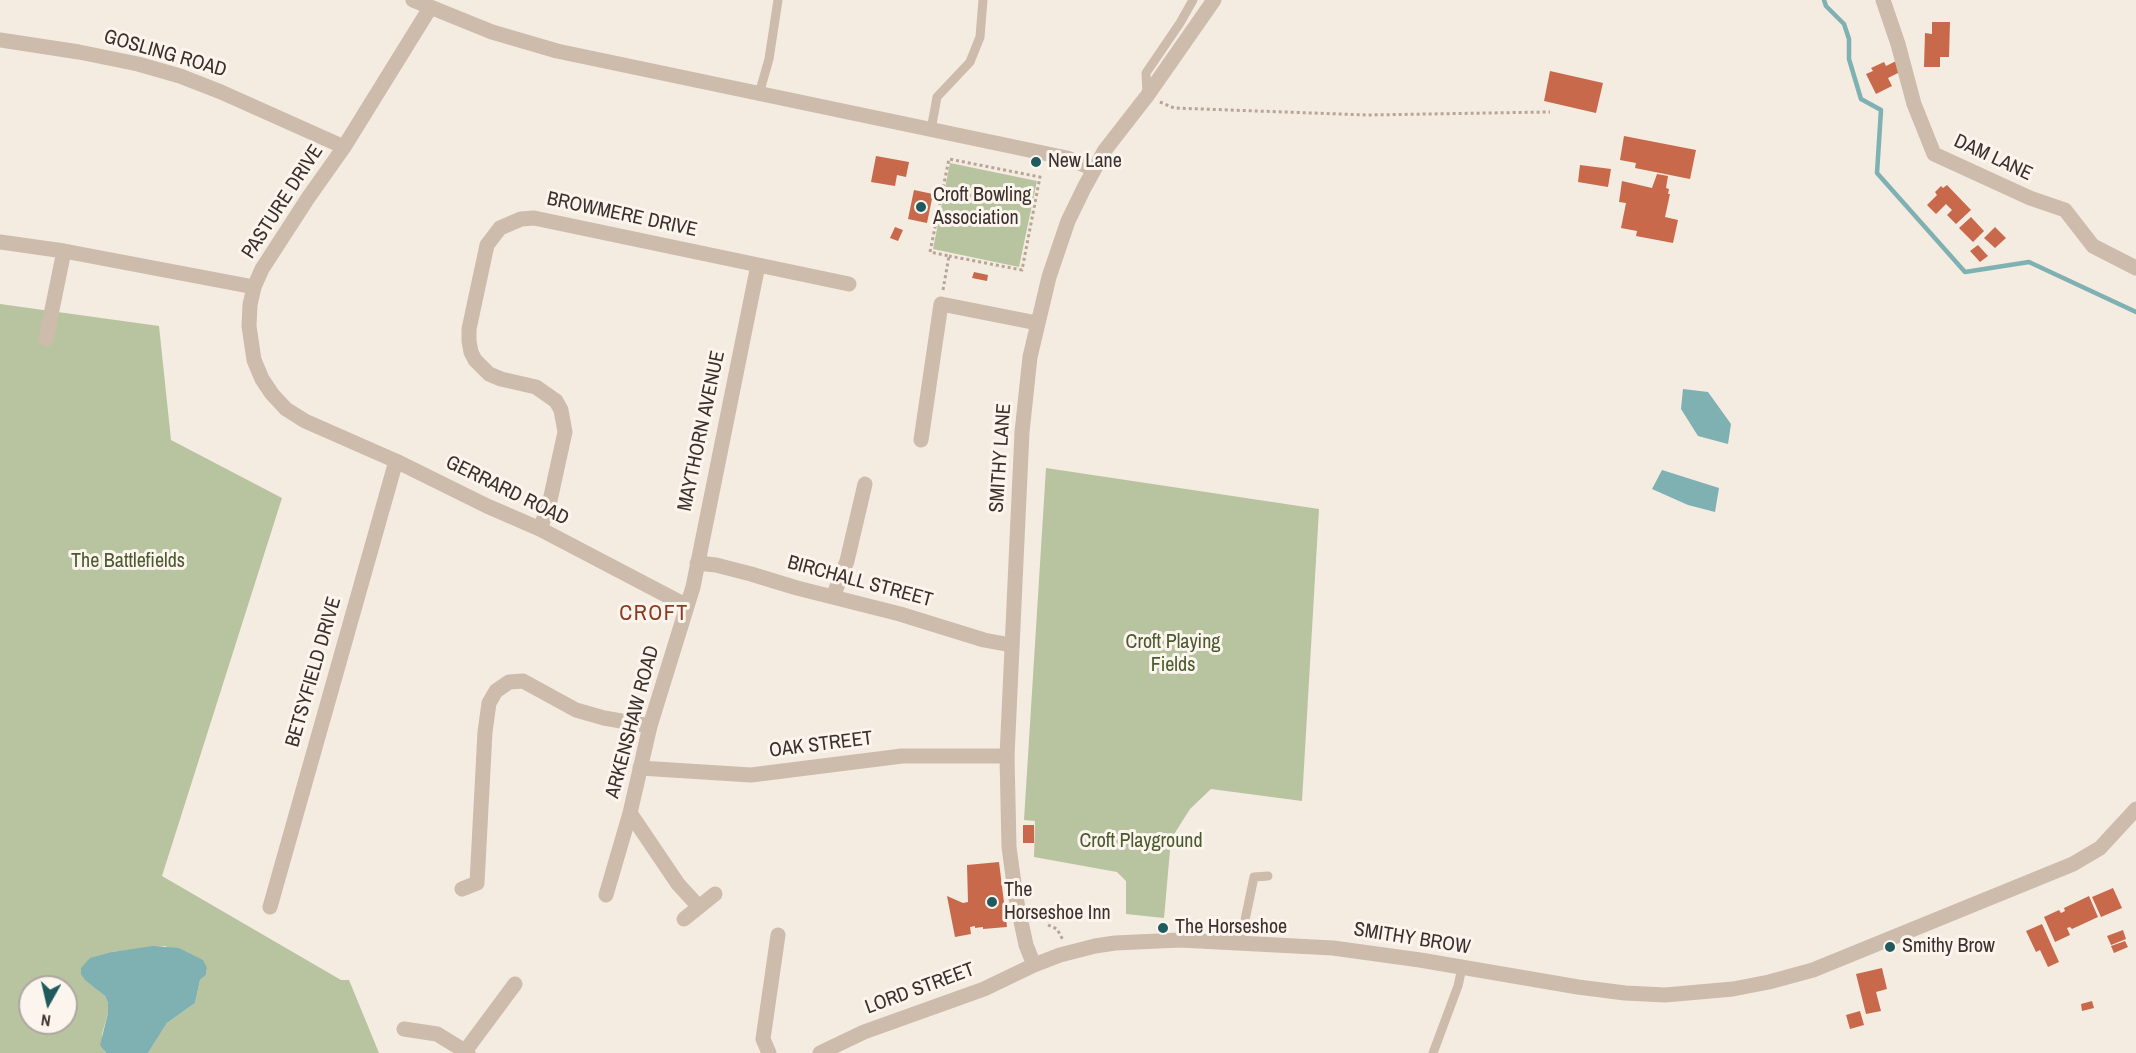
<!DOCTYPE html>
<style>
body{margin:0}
#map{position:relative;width:2136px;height:1053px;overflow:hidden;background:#f4ebe1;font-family:"Archivo Narrow",sans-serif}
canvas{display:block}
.north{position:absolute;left:18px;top:975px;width:60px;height:60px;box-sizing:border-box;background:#fbf5ee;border:2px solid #aea6a0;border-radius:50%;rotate:188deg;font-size:16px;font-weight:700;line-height:24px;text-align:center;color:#3b302b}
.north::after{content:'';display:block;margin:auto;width:21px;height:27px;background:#1f5a5e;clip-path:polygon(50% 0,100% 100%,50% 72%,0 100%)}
</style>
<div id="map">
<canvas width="2136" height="1053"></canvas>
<div class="north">N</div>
</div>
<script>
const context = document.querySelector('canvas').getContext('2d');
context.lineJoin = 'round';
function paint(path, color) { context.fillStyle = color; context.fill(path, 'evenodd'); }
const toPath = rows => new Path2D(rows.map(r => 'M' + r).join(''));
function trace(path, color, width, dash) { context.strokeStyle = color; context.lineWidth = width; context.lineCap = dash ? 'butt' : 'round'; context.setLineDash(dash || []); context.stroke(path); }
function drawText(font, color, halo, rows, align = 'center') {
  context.font = font + ' "Archivo Narrow",sans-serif'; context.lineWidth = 6; context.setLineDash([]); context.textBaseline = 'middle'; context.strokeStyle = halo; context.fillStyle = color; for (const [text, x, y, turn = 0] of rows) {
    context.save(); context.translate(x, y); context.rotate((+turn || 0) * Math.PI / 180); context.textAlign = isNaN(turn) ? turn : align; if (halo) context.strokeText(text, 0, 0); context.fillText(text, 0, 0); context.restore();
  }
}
const green = toPath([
 [950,163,1037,181,1019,267,933,249],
 [0,304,159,326,171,440,282,498,162,876,341,980,349,980,379,1053,148,1053,167,1023,195,1003,200,980,206,975,207,968,165,946,112,952,92,985,105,996,108,1003,108,1013,102,1034,104,1051,106,1053,0,1053],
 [30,987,66,987,66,1023,30,1023],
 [1046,468,1319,509,1302,801,1211,789,1190,809,1171,839,1164,918,1126,914,1126,881,1117,872,1034,857,1035,821,1024,820]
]);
const water = toPath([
 [1683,389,1708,392,1731,424,1728,444,1698,436,1681,409],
 [1662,470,1719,488,1715,512,1688,505,1652,489],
 [153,946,179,948,203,960,207,968,206,975,200,980,195,1003,167,1023,148,1053,106,1053,100,1045,108,1013,108,1003,105,996,85,980,81,974,81,968,90,958,112,952]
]);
const stream = toPath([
 [1824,0,1826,6,1844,24,1849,39,1849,59,1861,99,1881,110,1877,173,1965,272,2029,262,2136,312]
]);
const building = toPath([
 [1932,22,1950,22,1949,57,1940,57,1940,67,1924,67,1925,33,1932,34],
 [1898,60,1904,70,1888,78,1892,86,1876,94,1866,74,1873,71,1871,68,1884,62,1886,66],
 [1550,71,1603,83,1596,113,1544,101],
 [1624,136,1696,150,1690,179,1635,168,1636,163,1620,160],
 [876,156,909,162,906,177,897,175,895,186,871,182],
 [1580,165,1611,169,1608,187,1578,182],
 [1657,174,1668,176,1666,188,1669,189,1668,194,1670,194,1665,217,1678,220,1673,243,1636,236,1637,231,1621,228,1626,203,1619,202,1622,181,1652,188],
 [1947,185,1971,210,1956,224,1947,215,1952,210,1946,204,1936,214,1927,205,1937,195,1935,192,1941,186,1943,188],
 [914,190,933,194,927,223,908,219],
 [1971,217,1984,231,1973,242,1959,228],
 [895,227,903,230,898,241,890,238],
 [1995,227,2006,238,1995,248,1984,238],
 [1978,245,1988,256,1980,262,1970,251],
 [974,272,988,275,987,281,972,278],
 [1023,825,1034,825,1034,843,1023,843],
 [999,862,1007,927,983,929,983,927,975,928,975,926,970,927,971,934,955,937,947,896,963,903,968,902,967,865],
 [2113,888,2122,908,2101,917,2092,897],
 [2089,896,2098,917,2072,929,2070,927,2067,928,2070,935,2055,942,2044,917,2059,910,2061,913,2065,911,2064,908],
 [2042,924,2059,962,2048,967,2040,950,2036,952,2026,931],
 [2123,930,2126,939,2111,945,2107,936],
 [2125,941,2128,947,2114,953,2111,946],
 [1882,968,1887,989,1876,992,1881,1011,1866,1014,1856,974],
 [2092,1001,2094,1008,2082,1011,2081,1004],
 [1860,1011,1864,1025,1850,1029,1846,1015]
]);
const path = toPath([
 [1160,102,1174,108,1367,115,1550,112],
 [943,290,949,256,930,252,949,159,1040,177,1022,270,949,256],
 [1048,925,1057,929,1063,940]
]);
const service = toPath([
 [759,94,769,59,778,0],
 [1147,94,1146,73,1180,23,1193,0],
 [931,130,937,97,970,62,980,37,983,0],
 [1240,944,1254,877,1268,876],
 [1433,1053,1458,986,1462,968]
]);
const minor = toPath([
 [430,8,344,147,308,198,262,269,254,287,250,305,249,326,254,360,262,379,272,394,286,409,305,421,396,461,487,506,540,529,687,606],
 [0,40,79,52,138,64,180,76,221,92,344,147],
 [0,242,64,251,254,287],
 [46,339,64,251],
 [921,440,941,304,1037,323],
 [540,529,549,505,565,432,561,410,556,401,536,387,501,379,489,374,475,360,471,352,469,341,469,329,487,245,500,228,521,219,534,218,849,284],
 [697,563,716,565,751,574,797,588,900,614,984,640,1011,645],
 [833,597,847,561,865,484],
 [640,768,751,775,902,756,1007,756],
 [630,813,678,884,699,907],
 [462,889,477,883,485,732,489,703,496,691,509,682,523,681,576,710,604,718,650,726],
 [606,895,630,813,650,726,693,587,758,265],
 [270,907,396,461],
 [684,919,715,894],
 [404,1029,437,1034,468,1053],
 [466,1050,515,984],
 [769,1053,763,1039,778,935]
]);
const tertiary = toPath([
 [413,0,492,32,557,51,1067,158,1094,169],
 [1883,0,1898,44,1914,104,1934,154,2030,198,2065,210,2093,246,2136,268],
 [1034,965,1026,945,1016,898,1012,869,1009,847,1007,756,1022,432,1030,357,1049,277,1068,221,1084,188,1105,150,1147,96,1214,0],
 [820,1053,864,1032,984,989,1034,965,1060,955,1095,946,1115,943,1180,940,1333,948,1420,960,1578,987,1625,993,1665,995,1733,989,1769,982,1813,970,2073,864,2100,848,2136,809]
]);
const markers = [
 [1036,162,6,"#1f5a5e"],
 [921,207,6,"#1f5a5e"],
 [992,902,6,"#1f5a5e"],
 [1163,928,6,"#1f5a5e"],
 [1890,947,6,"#1f5a5e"]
];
const streetNames = [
 ["GOSLING ROAD",165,54,16],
 ["DAM LANE",1993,158,25],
 ["PASTURE DRIVE",283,202,-57],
 ["BROWMERE DRIVE",622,215,12],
 ["MAYTHORN AVENUE",702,431,-78],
 ["SMITHY LANE",1001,458,-86],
 ["GERRARD ROAD",507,491,26],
 ["BIRCHALL STREET",860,582,15],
 ["BETSYFIELD DRIVE",314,672,-74],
 ["ARKENSHAW ROAD",633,722,-75],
 ["OAK STREET",821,745,-7],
 ["SMITHY BROW",1412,939,9],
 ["LORD STREET",920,989,-20]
];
const poiNames = [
 ["New Lane",1048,162],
 ["Croft Bowling",933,196],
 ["Association",933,219],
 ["The",1004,891],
 ["Horseshoe Inn",1004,914],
 ["The Horseshoe",1175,928],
 ["Smithy Brow",1902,947]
];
const parkNames = [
 ["The Battlefields",128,562],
 ["Croft Playing",1173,643],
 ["Fields",1173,666],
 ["Croft Playground",1141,842]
];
const quarterNames = [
 ["CROFT",654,614]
];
paint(green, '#b8c4a0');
paint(water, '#7fb0b2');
trace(stream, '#7fb0b2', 4.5);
paint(building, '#c8694b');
trace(path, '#b9a596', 3, [3, 3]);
trace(service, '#cdbbac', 9);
trace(minor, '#cdbbac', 15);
trace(tertiary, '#cdbbac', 15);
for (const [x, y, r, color] of markers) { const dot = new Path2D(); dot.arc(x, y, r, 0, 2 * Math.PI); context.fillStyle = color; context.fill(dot); trace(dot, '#fbf5ee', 2); }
drawText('20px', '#3b302b', '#fbf5ee', streetNames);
drawText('20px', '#3b302b', '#fbf5ee', poiNames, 'left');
drawText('20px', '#4a5a2e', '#fbf5ee', parkNames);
context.letterSpacing = '1.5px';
drawText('22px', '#8c3b22', '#fbf5ee', quarterNames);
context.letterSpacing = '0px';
</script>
